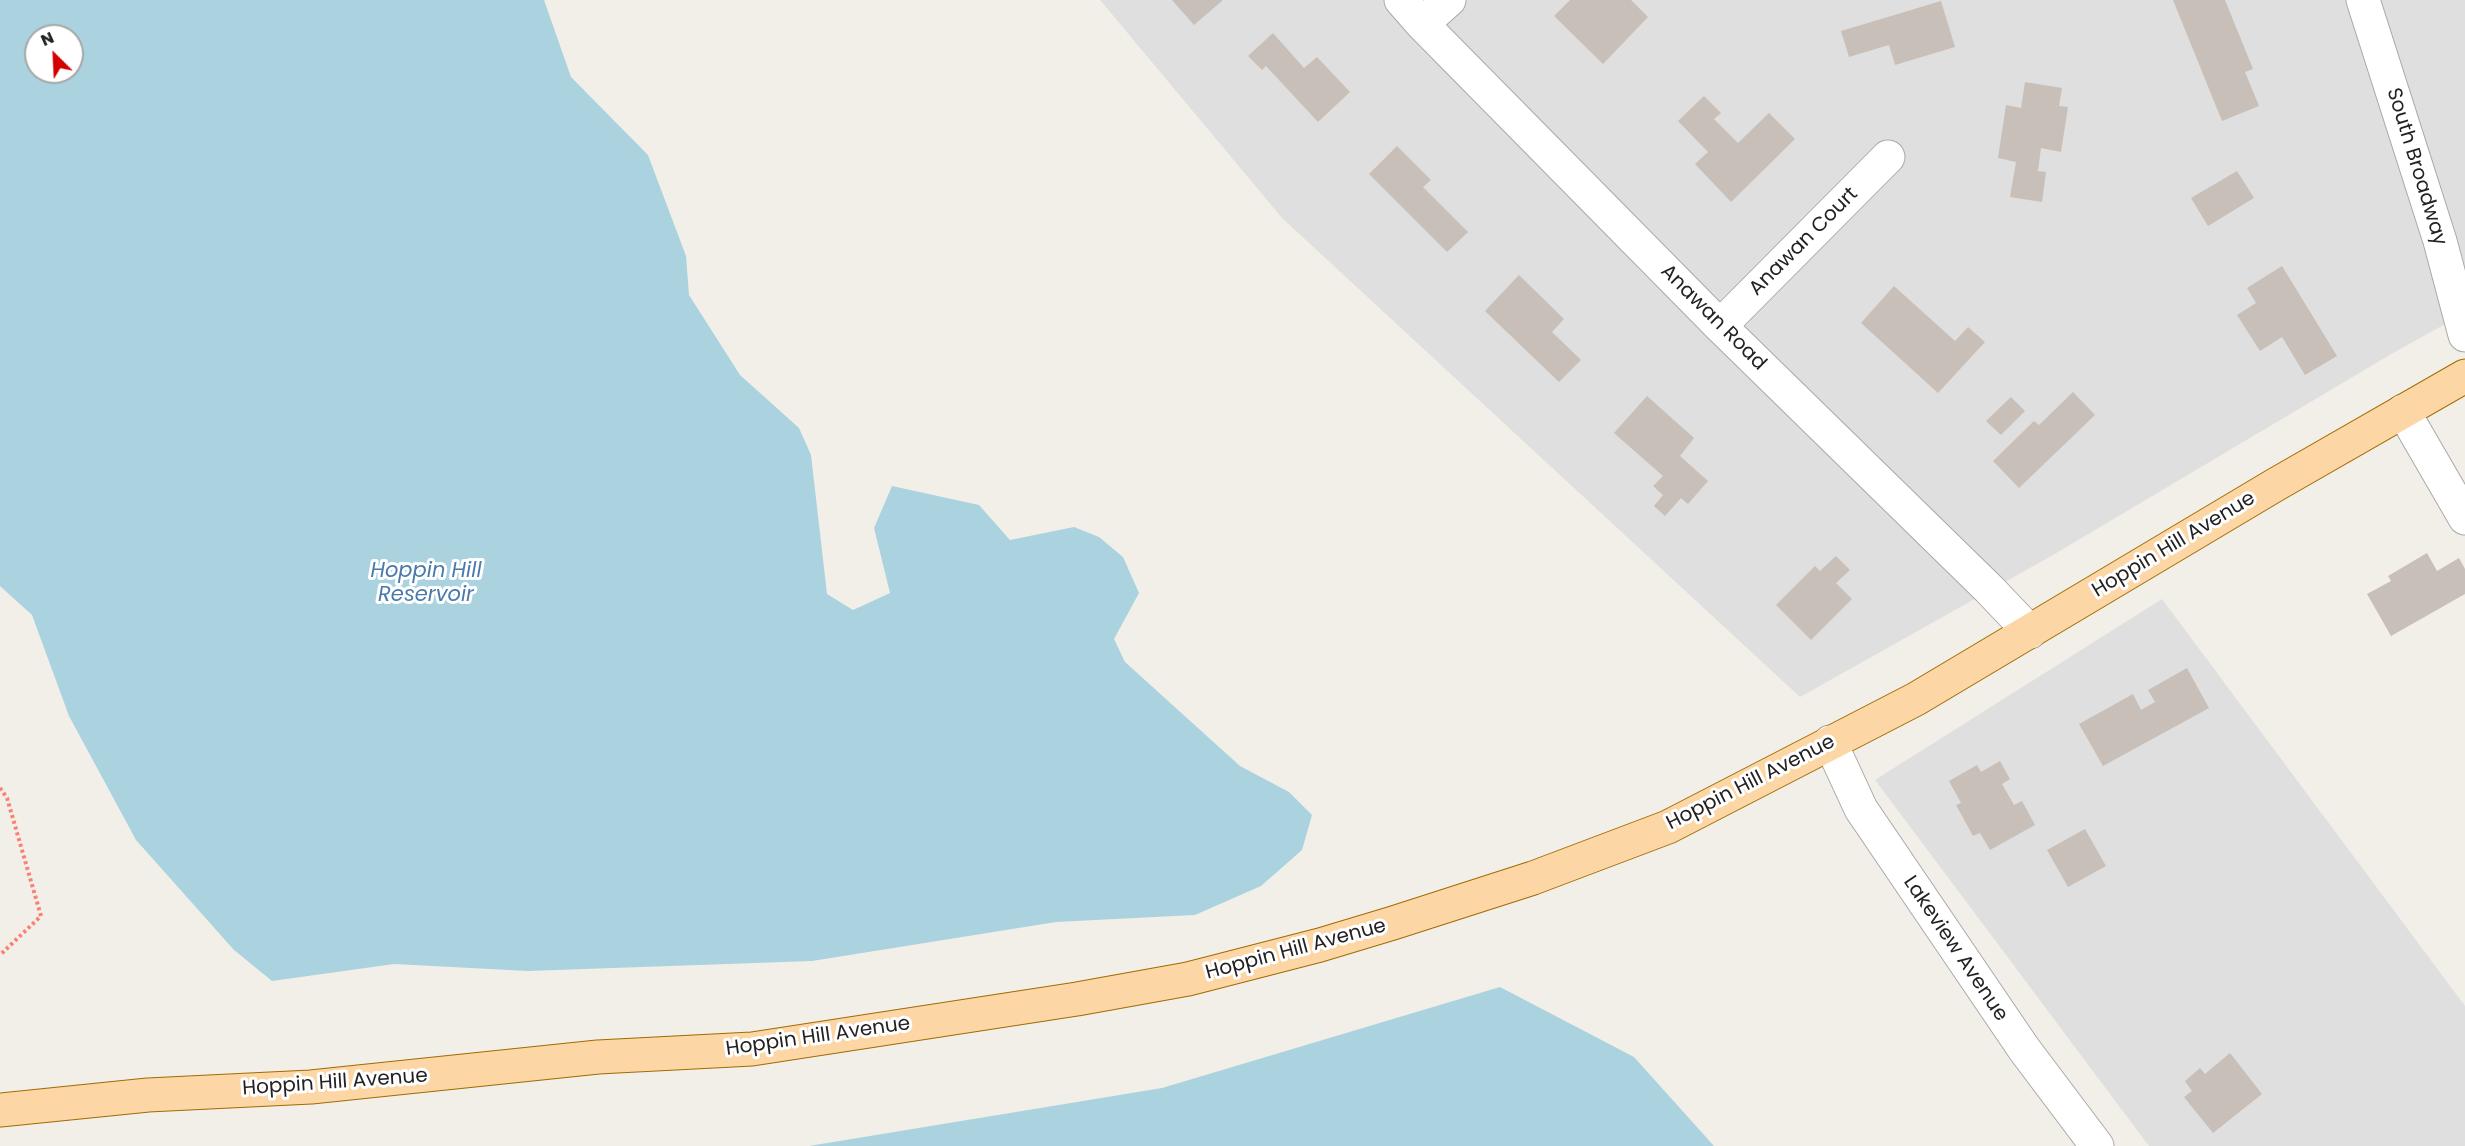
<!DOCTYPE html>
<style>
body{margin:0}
#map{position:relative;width:2465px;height:1146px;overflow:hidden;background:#f2efe9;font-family:Poppins,sans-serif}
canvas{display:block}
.north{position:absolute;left:24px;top:24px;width:60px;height:60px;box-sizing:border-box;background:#fff;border:2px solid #a7a7a7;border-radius:50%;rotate:336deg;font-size:16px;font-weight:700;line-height:24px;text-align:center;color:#222}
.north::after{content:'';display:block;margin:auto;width:21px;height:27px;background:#d40000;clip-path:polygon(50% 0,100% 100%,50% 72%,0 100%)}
</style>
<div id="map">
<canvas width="2465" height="1146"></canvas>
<div class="north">N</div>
</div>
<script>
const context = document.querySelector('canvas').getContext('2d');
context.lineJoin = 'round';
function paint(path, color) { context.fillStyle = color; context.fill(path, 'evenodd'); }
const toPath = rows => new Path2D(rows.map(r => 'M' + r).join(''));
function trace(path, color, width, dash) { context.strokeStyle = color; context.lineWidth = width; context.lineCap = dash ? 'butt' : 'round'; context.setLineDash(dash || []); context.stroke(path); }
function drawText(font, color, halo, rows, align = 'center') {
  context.font = font + ' Poppins,sans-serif'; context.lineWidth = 6; context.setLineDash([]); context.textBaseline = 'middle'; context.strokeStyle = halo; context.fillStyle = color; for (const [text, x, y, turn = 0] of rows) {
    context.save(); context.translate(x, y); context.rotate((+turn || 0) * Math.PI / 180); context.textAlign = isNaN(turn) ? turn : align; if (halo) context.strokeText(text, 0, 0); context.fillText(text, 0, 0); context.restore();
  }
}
const residential = toPath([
 [1100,0,2465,0,2465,313,2393,353,2053,555,1800,697,1282,218],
 [2162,599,2465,1006,2465,1146,2149,1146,1875,780]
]);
const water = toPath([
 [0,0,544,0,571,77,648,155,686,256,689,295,740,375,799,428,811,455,827,594,853,610,890,593,874,528,892,486,979,505,1010,540,1074,527,1099,537,1123,557,1139,593,1114,639,1125,662,1240,766,1289,792,1312,815,1302,850,1261,886,1195,915,1056,922,812,961,528,971,394,964,272,981,234,950,136,840,69,716,32,615,0,586],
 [36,36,72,36,72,72,36,72],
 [1500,987,1634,1057,1714,1146,809,1146,1162,1088]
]);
const building = toPath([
 [1172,0,1223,0,1194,25],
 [1570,0,1631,0,1648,17,1603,64,1554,16],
 [2173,0,2225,0,2253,69,2245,72,2259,106,2222,121],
 [1941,1,1955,47,1895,65,1889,45,1849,57,1841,31],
 [1273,33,1304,68,1317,57,1350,92,1318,122,1266,66,1262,70,1248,56],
 [2025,82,2062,88,2059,106,2068,107,2061,152,2041,148,2038,171,2046,172,2042,202,2010,197,2016,162,1998,158,2006,105,2021,108],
 [1704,96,1721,113,1714,119,1738,143,1769,113,1795,139,1731,202,1695,164,1708,152,1678,121],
 [1397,146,1431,180,1423,187,1468,232,1447,252,1369,174],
 [2237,171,2254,198,2208,226,2191,198],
 [2282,266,2337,356,2305,375,2282,337,2260,351,2237,315,2256,303,2247,288],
 [1519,275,1564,319,1552,332,1581,360,1559,382,1485,311],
 [1894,286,1955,341,1968,327,1985,342,1938,393,1861,323],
 [2073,392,2095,415,2019,488,1993,461,2034,421,2039,425],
 [1647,396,1694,438,1680,456,1708,481,1688,504,1681,498,1665,516,1654,506,1663,495,1653,486,1663,476,1614,433],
 [2011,397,2025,411,2001,435,1986,421],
 [2427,553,2437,571,2459,558,2465,569,2465,594,2391,636,2367,594,2391,581,2388,576],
 [1836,556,1850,570,1836,583,1852,599,1811,640,1776,605,1815,566,1820,571],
 [2187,668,2209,708,2103,766,2079,724,2133,694,2141,710,2155,702,2148,690],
 [2000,761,2010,779,2002,784,2014,805,2022,801,2035,825,1990,850,1980,833,1973,836,1956,805,1961,803,1949,781,1977,765,1981,772],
 [2085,829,2106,866,2068,887,2047,850],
 [2230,1053,2262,1094,2213,1133,2184,1097,2192,1091,2185,1081,2200,1068,2205,1074]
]);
const path = toPath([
 [0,788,7,798,41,916,0,955]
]);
const minor = toPath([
 [1401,0,1422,24,1720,326,1989,589,2030,632],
 [2363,0,2440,241,2465,335],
 [1422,24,1449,0],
 [1720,326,1888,157],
 [2403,411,2465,518],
 [1830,742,1861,809,2024,1049,2097,1146]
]);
const major = toPath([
 [0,1110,148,1095,311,1087,598,1057,752,1049,1077,999,1188,979,1320,945,1393,923,1533,878,1668,827,1916,699,2275,485,2465,376]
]);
const streetNames = [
 ["South Broadway",2416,167,73],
 ["Anawan Court",1804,242,-45],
 ["Anawan Road",1713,318,45],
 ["Hoppin Hill Avenue",2174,545,-31],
 ["Hoppin Hill Avenue",1751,783,-27],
 ["Lakeview Avenue",1955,949,56],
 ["Hoppin Hill Avenue",1296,950,-15],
 ["Hoppin Hill Avenue",818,1037,-8],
 ["Hoppin Hill Avenue",335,1083,-4]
];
const waterNames = [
 ["Hoppin Hill",426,572],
 ["Reservoir",426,596]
];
paint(residential, '#e0dfdf');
paint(water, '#aad3df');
paint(building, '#c7bfb8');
trace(minor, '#a9a9a9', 35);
trace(major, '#a06b00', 35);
trace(path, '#fa8072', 4, [3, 3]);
trace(minor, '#fff', 33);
trace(major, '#fcd6a4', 33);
drawText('20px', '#222', '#fff', streetNames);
drawText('italic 21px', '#4a7aab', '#fff', waterNames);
</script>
